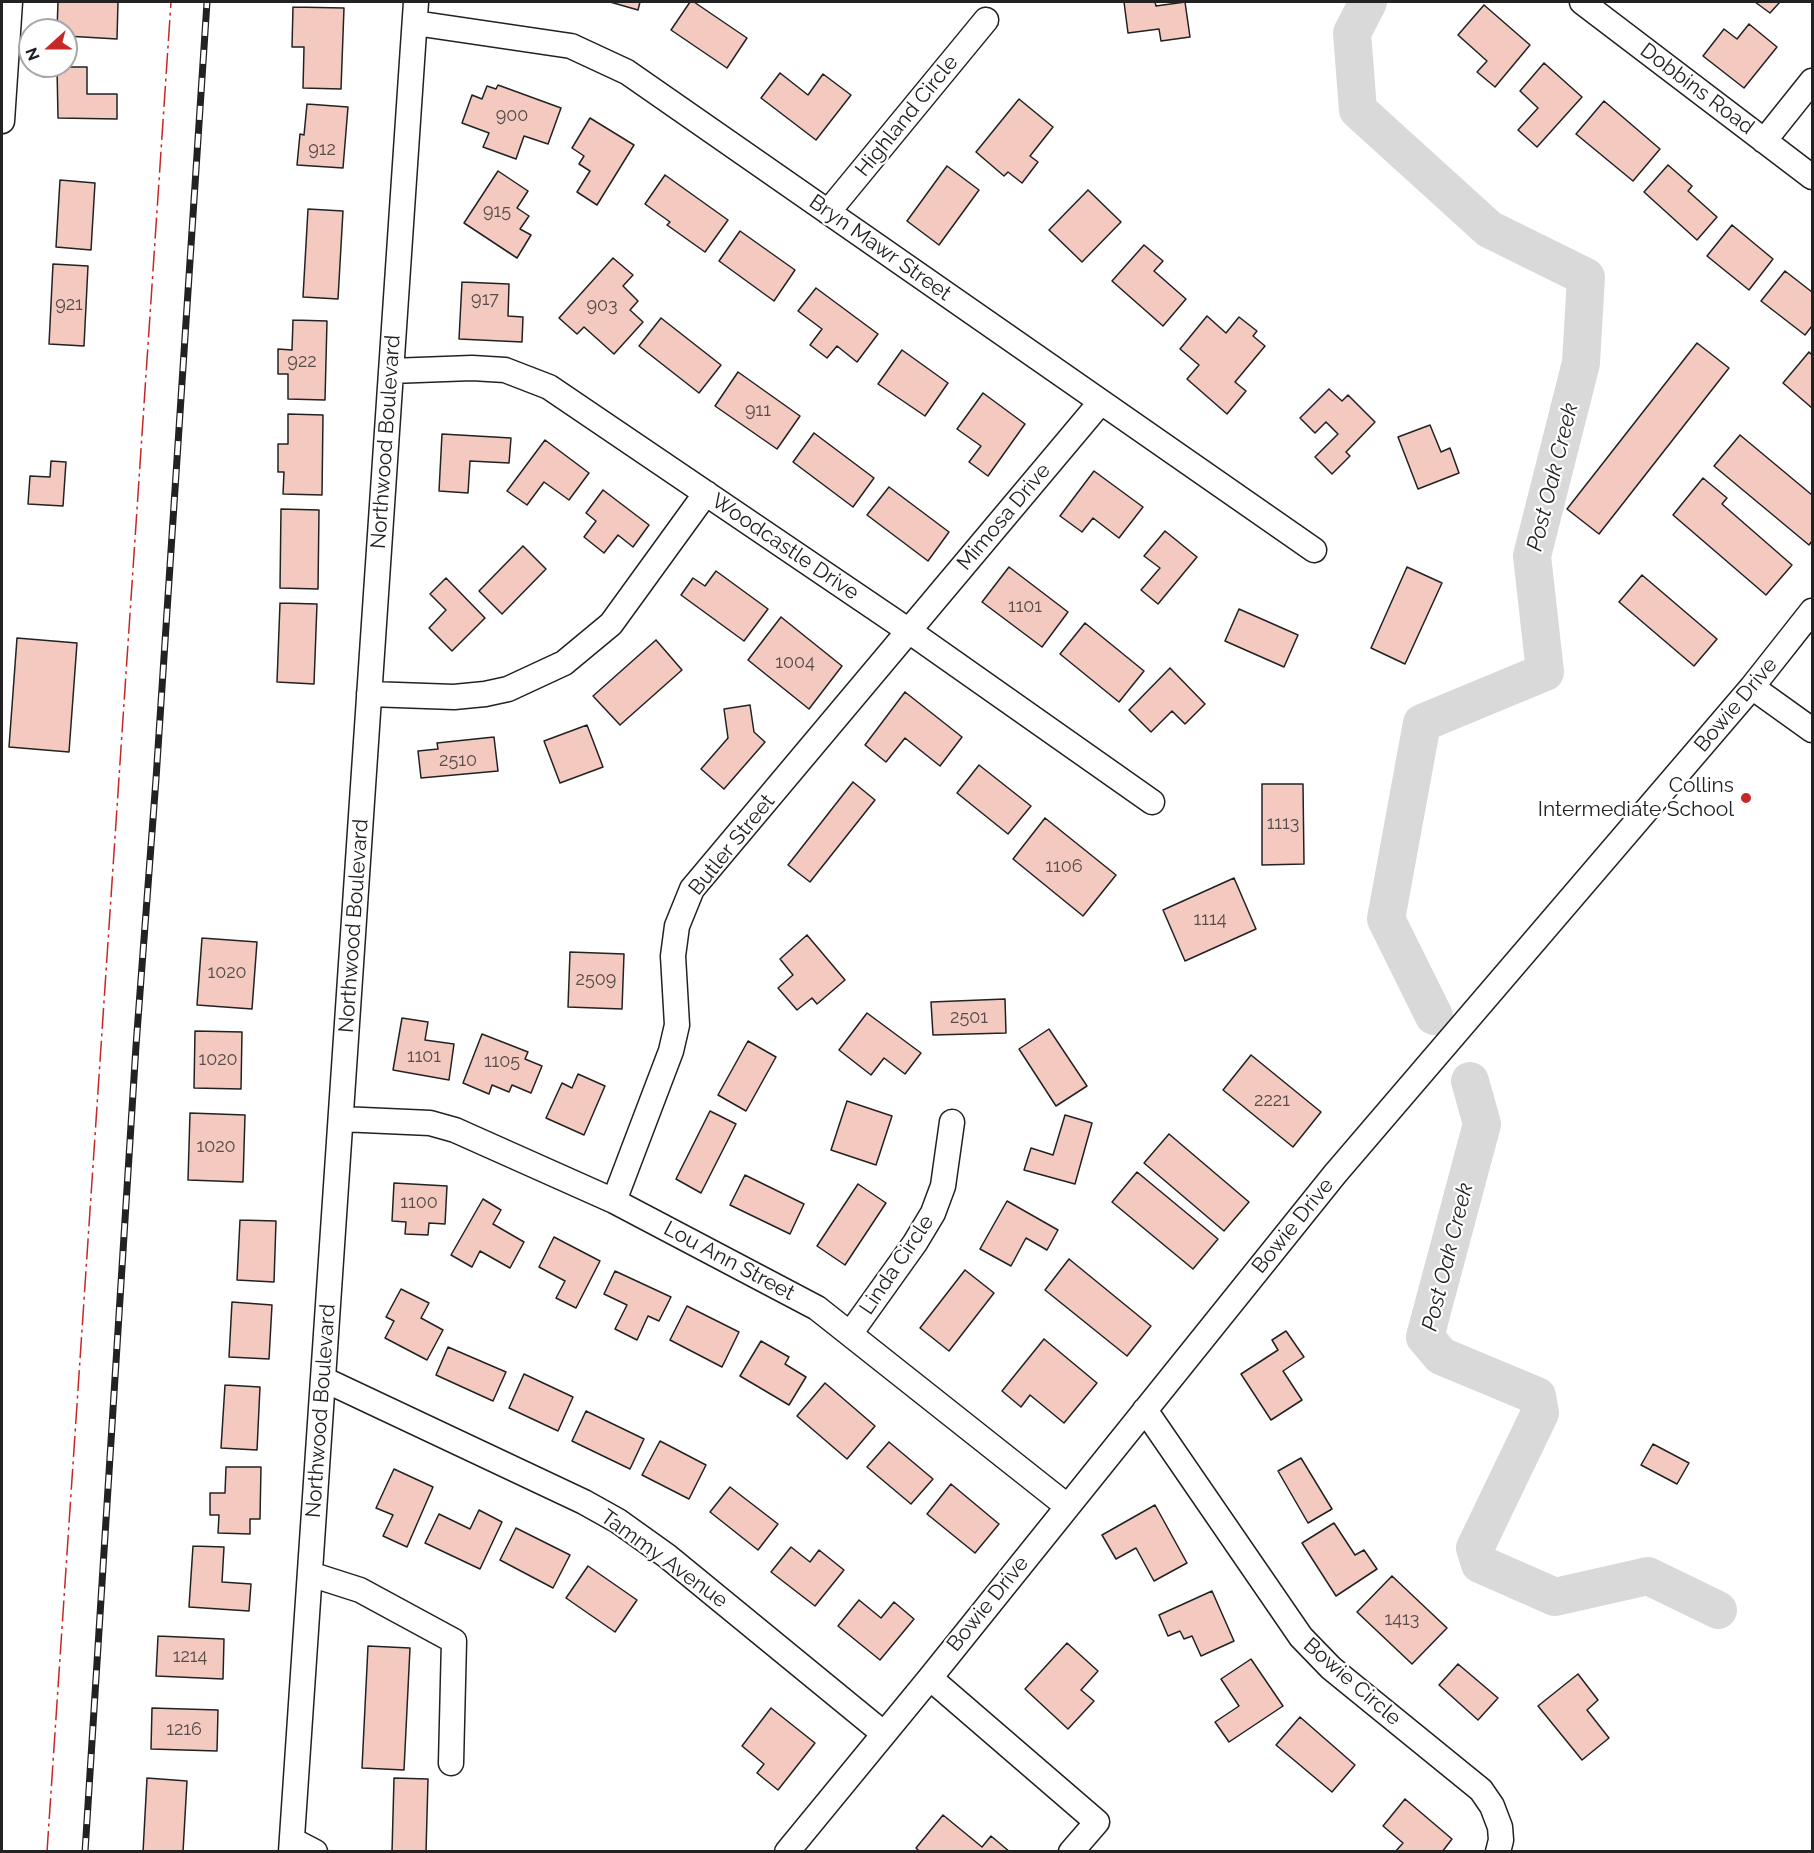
<!DOCTYPE html>
<style>
body{margin:0}
#map{position:relative;width:1814px;height:1853px;overflow:hidden;background:#fff;font-family:Raleway,sans-serif}
canvas{display:block}
.frame{position:absolute;inset:0;border:3px solid #222;pointer-events:none}
.north{position:absolute;left:18px;top:18px;width:60px;height:60px;box-sizing:border-box;background:#fff;border:2px solid #a7a7a7;border-radius:50%;rotate:249deg;font-size:16px;font-weight:700;line-height:24px;text-align:center;color:#222}
.north::after{content:'';display:block;margin:auto;width:21px;height:27px;background:#c62828;clip-path:polygon(50% 0,100% 100%,50% 72%,0 100%)}
</style>
<div id="map">
<canvas width="1814" height="1853"></canvas>
<div class="frame"></div>
<div class="north">N</div>
</div>
<script>
const context = document.querySelector('canvas').getContext('2d');
context.lineJoin = 'round';
const toPath = rows => new Path2D(rows.map(r => 'M' + r).join(''));
function trace(path, color, width, dash) { context.strokeStyle = color; context.lineWidth = width; context.lineCap = dash ? 'butt' : 'round'; context.setLineDash(dash || []); context.stroke(path); }
function paint(path, color) { context.fillStyle = color; context.fill(path, 'evenodd'); }
function drawText(font, color, halo, rows, align = 'center') {
  context.font = font + ' Raleway,sans-serif'; context.lineWidth = 4.5; context.setLineDash([]); context.textBaseline = 'middle'; context.strokeStyle = halo; context.fillStyle = color; for (const [text, x, y, turn = 0] of rows) {
    context.save(); context.translate(x, y); context.rotate((+turn || 0) * Math.PI / 180); context.textAlign = isNaN(turn) ? turn : align; if (halo) context.strokeText(text, 0, 0); context.fillText(text, 0, 0); context.restore();
  }
}
const river = toPath([
 [1368,2,1352,33,1358,110,1489,229,1586,277,1581,363,1532,556,1545,672,1422,723,1386,919,1434,1016],
 [1470,1081,1482,1124,1425,1337,1441,1356,1537,1396,1540,1413,1475,1548,1480,1564,1555,1597,1648,1576,1718,1610]
]);
const building = toPath([
 [58,2,118,2,117,39,66,36,66,30,57,30,58,2],
 [610,2,640,2,638,10,610,2],
 [690,2,694,2,747,38,727,68,671,30,690,2],
 [1124,2,1155,2,1156,6,1185,2,1190,37,1161,41,1159,29,1128,33,1124,2],
 [1755,2,1780,2,1770,13,1755,2],
 [1484,5,1530,45,1495,87,1477,72,1487,61,1458,35,1484,5],
 [293,7,344,8,341,89,303,88,304,47,292,47,293,7],
 [1749,24,1777,47,1744,88,1703,56,1724,29,1737,39,1749,24],
 [1544,63,1582,97,1537,147,1518,130,1538,108,1520,91,1544,63],
 [57,67,87,67,87,94,117,94,117,119,58,118,57,67],
 [780,73,808,95,823,74,851,95,816,140,761,98,780,73],
 [498,85,561,108,548,144,524,136,516,159,483,147,489,133,462,123,472,95,482,99,487,86,496,89,498,85],
 [1019,99,1053,127,1030,156,1038,162,1022,183,1008,172,1004,176,976,152,1019,99],
 [1604,101,1660,149,1633,181,1576,134,1604,101],
 [307,104,348,107,343,168,297,165,300,134,304,135,307,104],
 [590,118,634,145,597,205,577,192,590,171,579,164,584,156,572,148,590,118],
 [1668,165,1692,186,1688,191,1717,217,1697,240,1644,192,1668,165],
 [947,166,979,190,939,245,907,221,947,166],
 [498,171,528,191,517,208,529,216,520,229,531,235,517,258,464,223,498,171],
 [665,175,728,220,705,252,667,225,670,222,645,204,665,175],
 [60,180,95,183,91,250,56,247,60,180],
 [1088,190,1121,222,1082,262,1049,230,1088,190],
 [308,209,343,211,338,299,303,297,308,209],
 [1732,225,1773,259,1749,290,1707,256,1732,225],
 [740,231,795,270,774,301,719,261,740,231],
 [1144,245,1163,261,1154,271,1186,299,1163,326,1112,281,1144,245],
 [613,258,633,275,623,286,638,301,630,310,643,322,614,354,584,327,577,334,559,318,613,258],
 [53,264,88,266,84,346,49,344,53,264],
 [1785,271,1812,292,1812,326,1805,335,1761,301,1785,271],
 [462,282,509,284,508,316,523,317,522,342,459,339,462,282],
 [816,288,878,334,857,362,837,346,827,358,810,345,822,329,798,311,816,288],
 [1207,316,1226,333,1239,317,1257,331,1253,336,1265,346,1235,382,1246,391,1227,414,1187,379,1199,365,1180,349,1207,316],
 [661,318,721,365,699,393,639,346,661,318],
 [293,320,327,321,325,400,288,399,288,374,278,374,278,349,292,350,293,320],
 [1697,343,1729,368,1599,534,1567,509,1697,343],
 [902,350,948,383,925,416,878,384,902,350],
 [1809,352,1812,355,1812,408,1783,383,1809,352],
 [738,372,800,416,777,449,715,406,738,372],
 [1329,389,1342,401,1348,395,1375,422,1346,452,1350,456,1332,474,1315,457,1338,434,1326,422,1315,433,1300,418,1329,389],
 [983,393,1025,424,988,476,969,462,981,446,957,429,983,393],
 [288,414,323,415,322,495,283,494,284,472,278,472,278,444,288,444,288,414],
 [1430,425,1441,452,1450,448,1459,473,1418,489,1398,437,1430,425],
 [814,433,874,478,853,507,793,462,814,433],
 [442,434,511,438,509,463,470,461,468,493,439,491,442,434],
 [1740,435,1812,495,1812,541,1809,545,1714,466,1740,435],
 [545,440,589,473,569,500,544,482,527,505,507,491,545,440],
 [51,461,66,462,63,506,28,504,30,476,50,477,51,461],
 [1094,471,1143,507,1119,538,1093,518,1082,532,1060,516,1094,471],
 [1703,478,1727,498,1722,504,1792,565,1766,595,1673,515,1703,478],
 [889,487,949,532,928,561,867,515,889,487],
 [603,490,649,525,633,547,618,535,604,553,584,537,596,521,586,513,603,490],
 [281,509,319,510,318,589,280,588,281,509],
 [1165,531,1197,557,1158,604,1141,590,1160,568,1144,556,1165,531],
 [523,546,546,569,502,614,479,591,523,546],
 [1009,567,1068,612,1042,647,982,602,1009,567],
 [1407,567,1442,583,1405,664,1371,648,1407,567],
 [716,571,768,609,744,641,681,595,693,578,705,586,716,571],
 [1642,575,1717,639,1694,666,1619,602,1642,575],
 [446,578,485,618,452,651,429,628,446,610,430,594,446,578],
 [280,603,317,604,314,684,277,682,280,603],
 [1239,609,1298,635,1284,667,1225,641,1239,609],
 [781,617,842,666,809,709,748,660,781,617],
 [1085,623,1144,671,1119,702,1060,654,1085,623],
 [17,638,77,643,69,752,9,747,17,638],
 [656,640,682,670,620,725,593,696,656,640],
 [1170,668,1205,704,1185,724,1172,711,1151,732,1129,710,1170,668],
 [905,692,962,737,940,766,905,738,886,762,865,745,905,692],
 [750,705,754,732,765,742,724,789,701,769,728,738,724,709,750,705],
 [587,725,603,767,560,783,544,741,587,725],
 [494,737,498,771,421,778,418,751,438,749,437,743,494,737],
 [979,765,1031,806,1008,834,957,793,979,765],
 [853,782,875,800,810,882,788,865,853,782],
 [1262,784,1303,784,1304,864,1262,865,1262,784],
 [1045,818,1116,875,1083,916,1013,859,1045,818],
 [1234,878,1256,929,1185,961,1163,910,1234,878],
 [807,935,845,980,817,1004,812,998,797,1010,778,988,793,975,780,959,807,935],
 [202,938,257,942,252,1009,197,1005,202,938],
 [570,952,624,954,622,1009,568,1007,570,952],
 [1005,999,1006,1033,933,1035,931,1002,1005,999],
 [867,1013,921,1053,905,1074,884,1058,871,1075,839,1050,867,1013],
 [402,1018,428,1022,425,1040,454,1044,449,1080,393,1070,402,1018],
 [1049,1029,1087,1086,1056,1106,1019,1049,1049,1029],
 [195,1031,242,1032,241,1089,194,1088,195,1031],
 [482,1034,528,1052,525,1059,542,1066,531,1093,512,1085,509,1092,492,1085,489,1094,463,1083,482,1034],
 [748,1041,776,1057,746,1111,718,1095,748,1041],
 [1251,1055,1321,1112,1293,1147,1223,1090,1251,1055],
 [578,1074,605,1086,584,1135,546,1118,562,1083,572,1088,578,1074],
 [847,1101,892,1116,876,1165,831,1150,847,1101],
 [710,1111,736,1124,701,1193,676,1179,710,1111],
 [190,1113,245,1115,243,1182,188,1180,190,1113],
 [1065,1115,1092,1123,1075,1184,1024,1170,1031,1148,1053,1155,1065,1115],
 [1169,1134,1249,1202,1224,1231,1144,1163,1169,1134],
 [1137,1172,1218,1239,1193,1269,1112,1202,1137,1172],
 [745,1175,804,1204,790,1234,730,1205,745,1175],
 [394,1183,447,1186,445,1224,429,1223,428,1235,405,1234,406,1222,392,1221,394,1183],
 [858,1184,886,1203,845,1265,817,1246,858,1184],
 [483,1199,501,1210,493,1224,524,1242,510,1268,480,1251,472,1267,451,1255,483,1199],
 [1007,1201,1058,1230,1047,1250,1026,1238,1011,1266,980,1249,1007,1201],
 [240,1220,276,1221,274,1282,237,1280,240,1220],
 [554,1237,600,1261,576,1308,556,1298,565,1281,539,1267,554,1237],
 [1069,1259,1151,1326,1127,1356,1045,1290,1069,1259],
 [965,1270,994,1293,949,1351,920,1328,965,1270],
 [615,1271,671,1297,659,1321,648,1316,637,1340,615,1329,627,1305,604,1294,615,1271],
 [401,1289,429,1303,421,1318,443,1330,427,1360,385,1338,394,1321,386,1317,401,1289],
 [232,1302,272,1305,269,1359,229,1357,232,1302],
 [687,1306,739,1332,722,1367,670,1340,687,1306],
 [1286,1331,1304,1357,1283,1371,1302,1400,1271,1420,1241,1374,1278,1350,1272,1340,1286,1331],
 [1044,1339,1097,1383,1064,1423,1030,1395,1021,1407,1002,1391,1044,1339],
 [761,1341,789,1357,785,1364,806,1377,789,1405,740,1376,761,1341],
 [448,1347,506,1372,493,1401,436,1375,448,1347],
 [524,1374,573,1397,558,1431,509,1408,524,1374],
 [825,1383,875,1426,847,1459,797,1416,825,1383],
 [225,1385,260,1387,257,1450,221,1448,225,1385],
 [586,1411,644,1439,630,1469,572,1441,586,1411],
 [660,1441,706,1465,689,1499,642,1475,660,1441],
 [889,1442,933,1479,911,1504,867,1467,889,1442],
 [1653,1444,1689,1463,1677,1484,1641,1465,1653,1444],
 [1301,1458,1332,1509,1308,1523,1278,1471,1301,1458],
 [226,1467,261,1467,260,1519,250,1519,250,1534,218,1533,219,1515,210,1515,210,1493,225,1493,226,1467],
 [394,1469,433,1487,407,1547,383,1536,393,1515,376,1508,394,1469],
 [951,1484,999,1524,975,1553,927,1514,951,1484],
 [730,1487,778,1524,758,1550,710,1512,730,1487],
 [1155,1505,1187,1563,1154,1581,1136,1548,1116,1559,1102,1535,1155,1505],
 [479,1510,502,1522,480,1569,425,1543,439,1514,470,1529,479,1510],
 [1334,1523,1355,1555,1364,1550,1377,1569,1336,1596,1302,1543,1334,1523],
 [516,1528,570,1555,553,1588,500,1560,516,1528],
 [193,1546,224,1547,222,1582,251,1584,249,1611,189,1607,193,1546],
 [791,1547,810,1562,819,1550,844,1570,815,1606,771,1572,791,1547],
 [588,1566,637,1600,615,1632,566,1598,588,1566],
 [1392,1576,1447,1628,1412,1664,1357,1612,1392,1576],
 [1212,1591,1234,1641,1201,1656,1192,1636,1184,1639,1180,1631,1168,1636,1159,1615,1212,1591],
 [859,1600,881,1618,894,1602,914,1619,880,1660,838,1626,859,1600],
 [158,1636,224,1639,223,1679,156,1676,158,1636],
 [1067,1643,1098,1671,1081,1690,1094,1701,1068,1729,1025,1689,1067,1643],
 [368,1646,410,1648,404,1770,362,1768,368,1646],
 [1251,1659,1283,1706,1229,1742,1215,1722,1239,1706,1221,1679,1251,1659],
 [1458,1664,1498,1698,1478,1720,1439,1685,1458,1664],
 [1578,1674,1598,1700,1587,1710,1609,1738,1582,1760,1538,1706,1578,1674],
 [152,1708,218,1710,217,1751,151,1749,152,1708],
 [771,1708,815,1743,778,1790,757,1773,764,1764,742,1746,771,1708],
 [1300,1717,1355,1765,1332,1792,1276,1745,1300,1717],
 [147,1778,187,1781,183,1852,143,1852,147,1778],
 [394,1778,428,1779,426,1852,392,1852,394,1778],
 [1405,1799,1452,1839,1442,1852,1395,1852,1403,1843,1383,1826,1405,1799],
 [943,1815,982,1847,991,1836,1010,1852,920,1852,916,1848,943,1815]
]);
const minor = toPath([
 [1582,2,1812,177],
 [415,23,571,46,627,72,1314,550],
 [2,121,10,2],
 [1764,141,1812,81],
 [828,212,986,20],
 [391,371,472,368,505,370,549,387,909,631,1152,802],
 [1752,687,1812,730],
 [369,694,454,697,485,694,508,689,564,663,611,624,706,493],
 [341,1119,430,1123,455,1130,614,1201,817,1308,1067,1506],
 [614,1201,671,1051,677,1025,673,956,677,926,692,889,1100,403],
 [850,1334,915,1243,933,1213,943,1186,952,1122],
 [323,1379,584,1502,618,1521,667,1556,883,1733],
 [1145,1410,1301,1637,1331,1668,1481,1790,1492,1806,1500,1827,1501,1840,1498,1852],
 [310,1574,360,1590,454,1641,451,1763],
 [930,1678,1097,1822,1071,1852],
 [292,1840,315,1852],
 [291,1852,416,2],
 [787,1852,930,1678,1335,1174,1752,687,1812,611]
]);
const rail = toPath([
 [85,1852,136,1046,156,779,207,2]
]);
const power = toPath([
 [47,1852,171,2]
]);
const markers = [
 [1746,798,6,"#c62828"]
];
const numberNames = [
 ["900",512,116],
 ["912",322,150],
 ["915",497,212],
 ["917",485,300],
 ["921",69,305],
 ["903",602,306],
 ["922",302,362],
 ["911",758,411],
 ["1101",1025,607],
 ["1004",795,663],
 ["2510",458,761],
 ["1113",1283,824],
 ["1106",1064,867],
 ["1114",1210,920],
 ["1020",227,973],
 ["2509",596,980],
 ["2501",969,1018],
 ["1101",424,1057],
 ["1020",218,1060],
 ["1105",502,1062],
 ["2221",1272,1101],
 ["1020",216,1147],
 ["1100",419,1203],
 ["1413",1402,1620],
 ["1214",190,1657],
 ["1216",184,1730]
];
const streetNames = [
 ["Dobbins Road",1697,89,37],
 ["Highland Circle",907,116,-51],
 ["Bryn Mawr Street",880,248,35],
 ["Northwood Boulevard",386,442,-86],
 ["Mimosa Drive",1004,517,-50],
 ["Woodcastle Drive",785,547,34],
 ["Bowie Drive",1736,705,-50],
 ["Butler Street",732,845,-51],
 ["Northwood Boulevard",354,926,-86],
 ["Bowie Drive",1293,1226,-51],
 ["Lou Ann Street",729,1261,28],
 ["Linda Circle",897,1265,-56],
 ["Northwood Boulevard",321,1411,-86],
 ["Tammy Avenue",664,1559,36],
 ["Bowie Drive",988,1604,-51],
 ["Bowie Circle",1352,1682,41]
];
const poiNames = [
 ["Collins",1734,786],
 ["Intermediate School",1734,810]
];
const waterNames = [
 ["Post Oak Creek",1553,477,-76],
 ["Post Oak Creek",1448,1257,-76]
];
trace(river, '#d9d9d9', 38);
paint(building, '#f3c9c0');
trace(building, '#222', 1.5);
trace(minor, '#222', 27);
trace(minor, '#fff', 24);
trace(rail, '#222', 7);
trace(rail, '#fff', 4.5, [14]);
trace(power, '#c62828', 1.5, [21, 4.5, 3, 4.5]);
for (const [x, y, r, color] of markers) { const dot = new Path2D(); dot.arc(x, y, r, 0, 2 * Math.PI); context.fillStyle = color; context.fill(dot); trace(dot, '#fff', 2); }
drawText('18px', '#564c4a', null, numberNames);
drawText('21px', '#222', '#fff', streetNames);
drawText('21px', '#222', '#fff', poiNames, 'right');
drawText('italic 22px', '#222', '#fff', waterNames);
</script>
